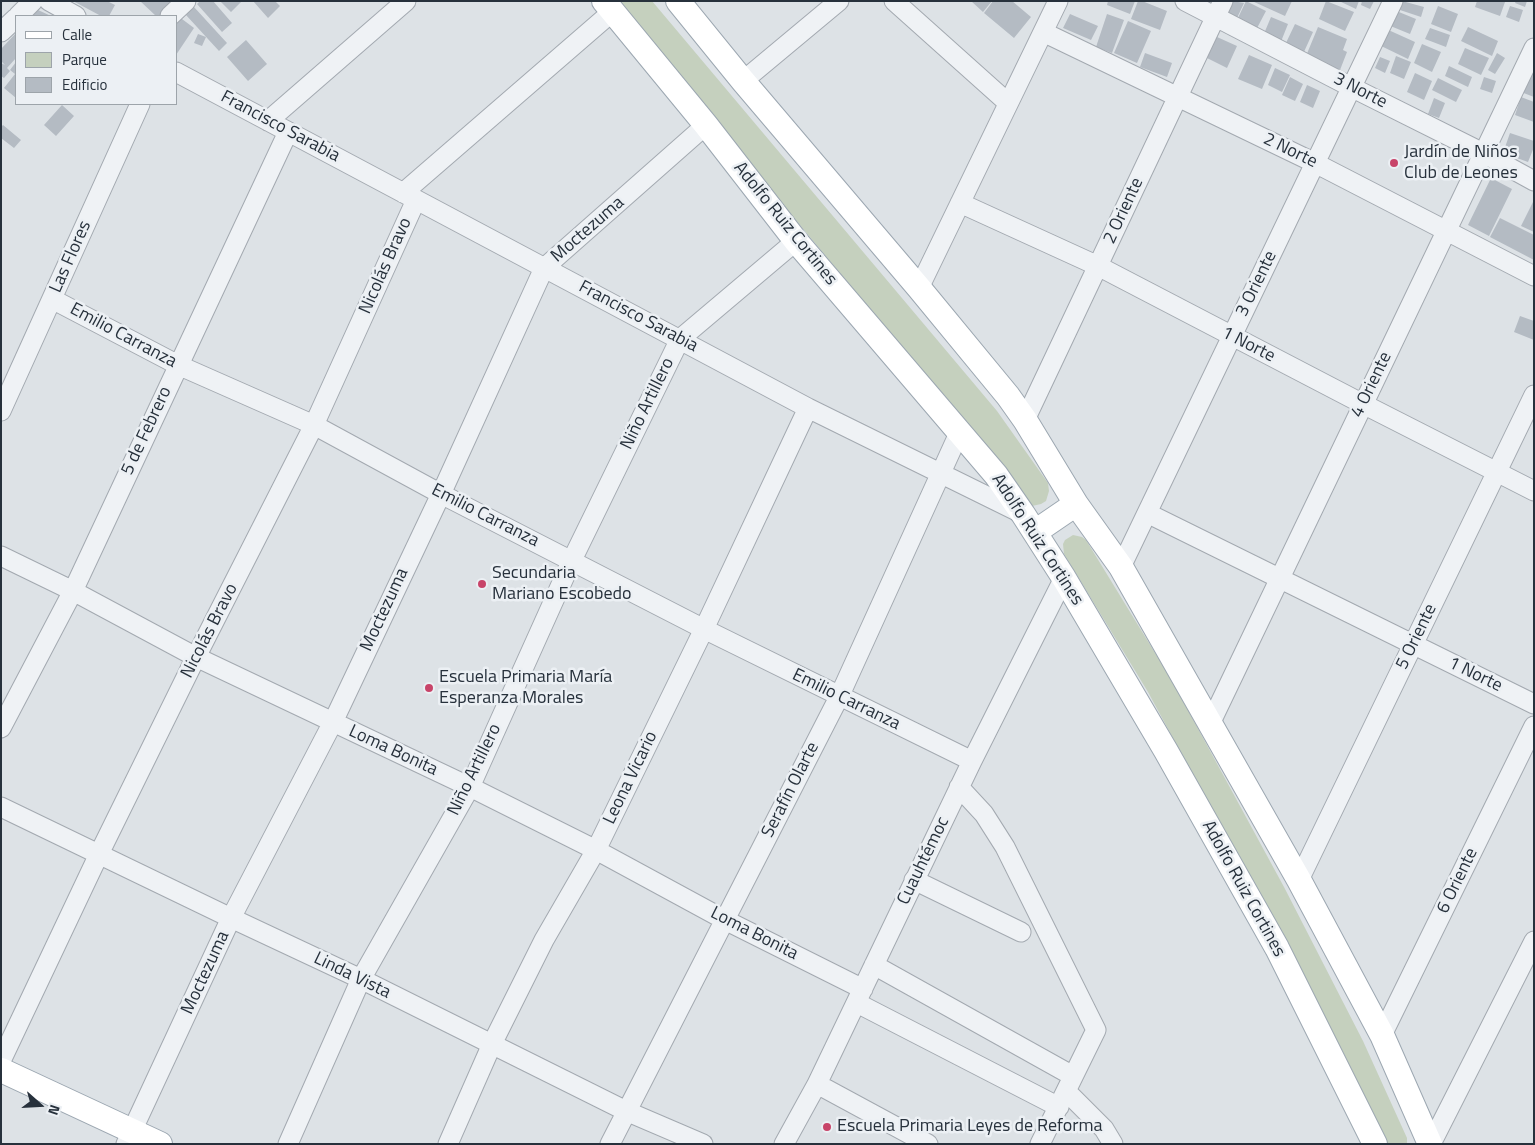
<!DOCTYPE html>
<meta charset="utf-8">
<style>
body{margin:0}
#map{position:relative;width:1535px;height:1145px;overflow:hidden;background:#dde2e6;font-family:"Titillium Web",sans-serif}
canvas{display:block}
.frame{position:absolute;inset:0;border:2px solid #27313c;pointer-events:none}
.legend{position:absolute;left:15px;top:15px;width:162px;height:90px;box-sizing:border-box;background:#ecf0f4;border:1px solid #9da4aa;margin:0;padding:6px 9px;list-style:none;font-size:15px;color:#27313c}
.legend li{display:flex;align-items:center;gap:10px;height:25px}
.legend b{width:25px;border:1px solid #9da4aa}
.north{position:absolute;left:15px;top:1080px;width:50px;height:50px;-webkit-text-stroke:4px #ecf0f4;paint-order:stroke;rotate:109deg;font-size:14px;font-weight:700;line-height:20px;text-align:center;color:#27313c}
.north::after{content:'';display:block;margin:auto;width:18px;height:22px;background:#27313c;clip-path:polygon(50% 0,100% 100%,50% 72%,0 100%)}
</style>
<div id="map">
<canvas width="1535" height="1145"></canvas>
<div class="frame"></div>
<ul class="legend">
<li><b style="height:6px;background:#fff"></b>Calle</li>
<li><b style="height:14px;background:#c5d0be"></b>Parque</li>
<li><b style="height:14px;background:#b4bbc3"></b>Edificio</li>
</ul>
<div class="north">N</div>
</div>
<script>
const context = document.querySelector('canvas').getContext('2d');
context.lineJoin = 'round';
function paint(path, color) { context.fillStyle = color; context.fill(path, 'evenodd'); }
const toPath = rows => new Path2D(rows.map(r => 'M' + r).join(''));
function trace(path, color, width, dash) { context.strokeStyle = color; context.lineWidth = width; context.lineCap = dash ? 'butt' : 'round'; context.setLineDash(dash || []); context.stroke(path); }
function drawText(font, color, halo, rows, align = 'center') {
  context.font = font + ' "Titillium Web",sans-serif'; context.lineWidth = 5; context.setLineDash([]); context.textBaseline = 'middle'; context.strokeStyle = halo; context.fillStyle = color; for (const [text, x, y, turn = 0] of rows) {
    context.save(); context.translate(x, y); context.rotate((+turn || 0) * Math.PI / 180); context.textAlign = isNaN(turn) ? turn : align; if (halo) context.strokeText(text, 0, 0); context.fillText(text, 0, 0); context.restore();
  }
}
const green = toPath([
 [613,1,652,1,997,411,1048,483,1049,491,1046,501,1041,504,1032,506,985,447],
 [1073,535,1082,537,1086,540,1171,679,1284,887,1363,1041,1407,1138,1407,1144,1388,1144,1344,1054,1148,692,1064,554,1063,544,1065,540]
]);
const building = toPath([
 [73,1,107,1,115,5,109,16,101,16],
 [140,1,175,1,161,16,156,16],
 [200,1,213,1,232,23,222,32,197,4],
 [220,1,242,1,231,12],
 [253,1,275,1,280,6,268,18],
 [971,1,992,1,983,12],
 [993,1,1012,1,1031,17,1014,38,984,13],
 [1108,1,1135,1,1130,14,1107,5],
 [1138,1,1142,1,1167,11,1160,30,1131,19],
 [1232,1,1244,3,1237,18,1227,13],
 [1246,1,1266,11,1256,30,1237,20],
 [1252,1,1292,1,1285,16],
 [1326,1,1354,12,1345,31,1319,19],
 [1339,1,1359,1,1356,9],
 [1362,1,1374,1,1370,9,1361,5],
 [1402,1,1424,7,1421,17,1400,10],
 [1477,1,1503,1,1505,2,1500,16,1475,7],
 [1516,1,1527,1,1525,7,1515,3],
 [1438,6,1458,14,1451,32,1431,24],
 [1510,6,1523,10,1519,22,1506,17],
 [194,7,227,43,219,51,186,15],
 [38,10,51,16,31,16],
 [1394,10,1416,19,1410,34,1388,25],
 [1070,14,1098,26,1091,40,1063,28],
 [1107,14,1124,20,1112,53,1096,47],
 [178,16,194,28,176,55,176,18],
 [1271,17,1288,24,1280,44,1263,36],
 [1128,21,1151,31,1137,63,1114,53],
 [1295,24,1313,32,1303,54,1285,45],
 [1318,27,1347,39,1343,50,1347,52,1340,70,1306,56],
 [1468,27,1498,41,1492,56,1461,41],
 [1384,28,1415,42,1408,59,1377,44],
 [1430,28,1450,35,1446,47,1425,39],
 [16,33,16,58,7,68,10,71,4,78,1,76,1,63,5,65,1,61,1,49],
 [198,34,206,37,202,46,194,43],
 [1217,37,1237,46,1227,68,1207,58],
 [246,40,267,64,248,81,227,57],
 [1422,44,1441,52,1432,72,1414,63],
 [1465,48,1489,58,1481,75,1458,64],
 [1145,53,1172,63,1167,77,1140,67],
 [1497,53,1505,58,1495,74,1488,70],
 [1249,55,1272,65,1262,89,1238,79],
 [1396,56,1411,62,1404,79,1390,73],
 [1380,57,1390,61,1385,73,1375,68],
 [16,62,16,98,4,88,15,74,10,70],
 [1449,66,1472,77,1468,87,1445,76],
 [1275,68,1290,75,1282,92,1268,85],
 [1528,72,1534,75,1534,97,1521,92],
 [1415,73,1432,81,1424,100,1407,92],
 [1290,77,1303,84,1295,101,1282,95],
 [1484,77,1496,81,1492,93,1480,89],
 [1438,78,1462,90,1456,102,1432,90],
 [1307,85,1320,91,1313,108,1300,102],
 [1521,97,1534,102,1534,122,1515,115],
 [1434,98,1445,103,1439,118,1428,114],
 [62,105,74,116,56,136,44,125],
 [3,125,21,140,14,148,1,138,1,127],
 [1510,133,1534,141,1534,147,1528,162,1503,153],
 [1491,178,1512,189,1489,236,1468,225],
 [1534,200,1534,232,1521,226],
 [1500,218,1534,235,1534,260,1490,237],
 [1520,316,1534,321,1534,340,1514,332]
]);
const minor = toPath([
 [49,1,76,16],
 [894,1,1008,103],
 [1185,1,1351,87,1483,153,1534,181],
 [18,16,33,1],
 [170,16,186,1],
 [1,32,16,18],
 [1043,32,1315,163,1534,276],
 [176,72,808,408,1023,514],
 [743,81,839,1],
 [268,121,406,1],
 [403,193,612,12],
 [960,203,1098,266,1363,404,1534,491],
 [919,288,1058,1],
 [52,299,178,365,314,425,441,494,704,629,972,761],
 [1,411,140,104],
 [1025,420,1223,1],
 [1147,513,1534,704],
 [1,556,73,591,196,657,470,787,596,850,725,920,863,989],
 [1121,567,1393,1],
 [1211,722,1534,48],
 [1,728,73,591,288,132],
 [959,787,984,814,1005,847,1096,1030,1040,1144],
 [1,807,231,918,361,979,626,1111,703,1144],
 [914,880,1021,932],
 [1299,880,1534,395],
 [874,965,1073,1076],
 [857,1003,1059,1107],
 [1382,1035,1534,726],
 [1,1061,99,854,196,657,314,425,416,200],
 [817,1084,928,1144],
 [1066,1091,1104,1129,1113,1144],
 [126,1144,231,918,333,722,441,494,544,268,706,125],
 [288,1144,361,979,470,787,572,560,680,339,796,241],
 [448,1144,492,1044,544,940,596,850,704,629,808,408],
 [610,1144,839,697,960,431],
 [784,1144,817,1084,972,761,1064,578],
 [1431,1144,1534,941]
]);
const major = toPath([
 [604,1,706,125,796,241,996,475,1023,514,1064,578,1166,751,1277,948,1375,1144],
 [678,1,743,81,919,288,1008,396,1025,420,1076,504,1121,567,1299,880,1382,1035,1430,1144],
 [1035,532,1076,504],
 [1,1070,160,1144]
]);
const markers = [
 [1394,163,5,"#c84469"],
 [482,584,5,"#c84469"],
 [429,688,5,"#c84469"],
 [827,1127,5,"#c84469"]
];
const streetNames = [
 ["3 Norte",1360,91,27],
 ["Francisco Sarabia",280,127,28],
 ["2 Norte",1290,151,26],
 ["2 Oriente",1124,211,-65],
 ["Adolfo Ruiz Cortines",785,224,51],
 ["Moctezuma",588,230,-41],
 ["Las Flores",71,257,-66],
 ["Nicolás Bravo",386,266,-66],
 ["3 Oriente",1257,284,-64],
 ["Francisco Sarabia",638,317,28],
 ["Emilio Carranza",123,336,28],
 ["1 Norte",1248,345,27],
 ["4 Oriente",1372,385,-64],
 ["Niño Artillero",648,404,-64],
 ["5 de Febrero",147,431,-65],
 ["Emilio Carranza",485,516,27],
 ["Adolfo Ruiz Cortines",1037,540,57],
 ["Moctezuma",385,610,-65],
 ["Nicolás Bravo",210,631,-63],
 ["5 Oriente",1417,637,-64],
 ["1 Norte",1475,675,26],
 ["Emilio Carranza",846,700,26],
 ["Loma Bonita",393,751,25],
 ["Niño Artillero",475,770,-64],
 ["Leona Vicario",631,778,-64],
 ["Serafín Olarte",791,790,-63],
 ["Cuauhtémoc",924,861,-64],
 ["6 Oriente",1458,881,-64],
 ["Adolfo Ruiz Cortines",1243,889,61],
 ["Loma Bonita",754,934,27],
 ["Moctezuma",206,973,-65],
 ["Linda Vista",352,976,26]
];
const poiNames = [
 ["Jardín de Niños",1404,153],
 ["Club de Leones",1404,174],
 ["Secundaria",492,574],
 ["Mariano Escobedo",492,595],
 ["Escuela Primaria María",439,678],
 ["Esperanza Morales",439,699],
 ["Escuela Primaria Leyes de Reforma",837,1127]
];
paint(green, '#c5d0be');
paint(building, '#b4bbc3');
trace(minor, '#a3a9b0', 21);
trace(major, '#9ca7b1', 26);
trace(minor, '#eff2f5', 19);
trace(major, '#fff', 24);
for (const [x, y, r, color] of markers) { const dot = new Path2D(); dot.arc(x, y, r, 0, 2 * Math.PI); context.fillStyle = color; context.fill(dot); trace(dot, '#ecf0f4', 2); }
drawText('18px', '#27313c', '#ecf0f4', streetNames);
drawText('18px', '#27313c', '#ecf0f4', poiNames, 'left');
</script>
